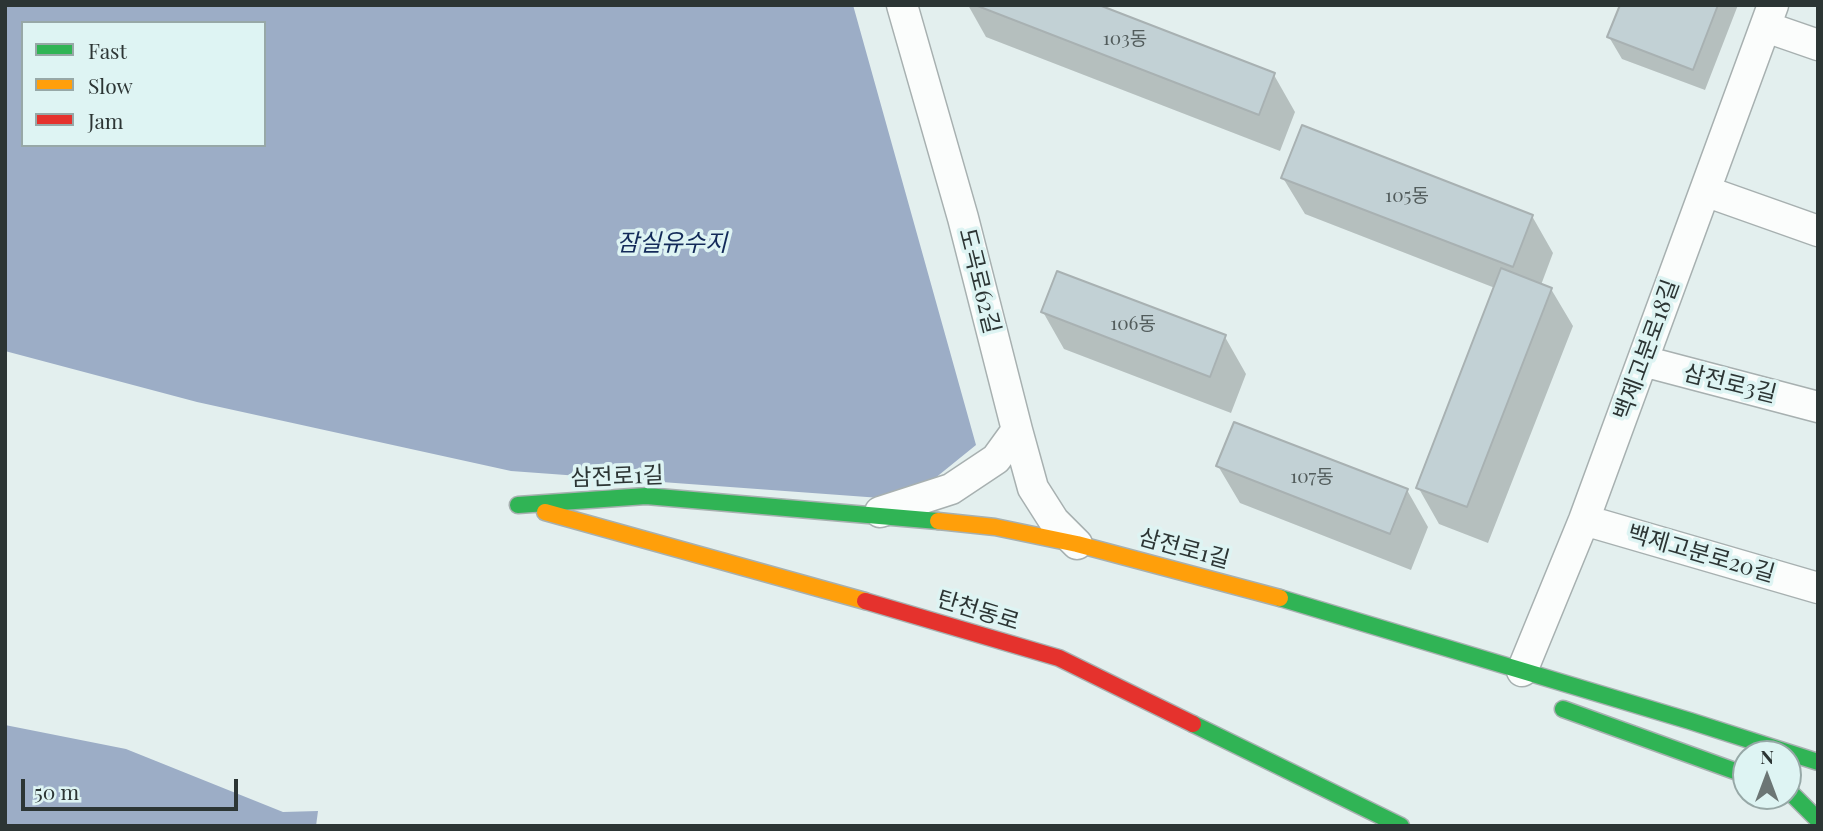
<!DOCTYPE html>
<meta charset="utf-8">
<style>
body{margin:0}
#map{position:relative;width:1823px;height:831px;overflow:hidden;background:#e3efee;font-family:"Playfair Display",serif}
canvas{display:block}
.frame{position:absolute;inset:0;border:7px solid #2c3534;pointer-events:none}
.legend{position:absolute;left:21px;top:21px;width:245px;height:126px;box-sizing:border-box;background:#def4f3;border:2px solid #97a8a7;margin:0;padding:9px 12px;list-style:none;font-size:21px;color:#2c3534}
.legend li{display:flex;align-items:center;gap:14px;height:35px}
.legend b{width:35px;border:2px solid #97a8a7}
.north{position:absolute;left:1732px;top:740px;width:70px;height:70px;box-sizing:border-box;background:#def4f3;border:2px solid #97a8a7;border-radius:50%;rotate:0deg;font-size:19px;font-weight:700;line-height:28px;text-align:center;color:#2c3534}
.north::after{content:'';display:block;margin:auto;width:24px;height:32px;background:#6c7675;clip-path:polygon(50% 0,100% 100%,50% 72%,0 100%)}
.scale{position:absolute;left:21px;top:779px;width:217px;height:32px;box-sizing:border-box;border:4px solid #2c3534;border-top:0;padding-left:9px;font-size:21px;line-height:24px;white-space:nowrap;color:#2c3534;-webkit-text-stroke:5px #def4f3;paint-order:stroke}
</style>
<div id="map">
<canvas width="1823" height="831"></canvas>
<div class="frame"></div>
<ul class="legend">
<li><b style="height:9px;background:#30b455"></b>Fast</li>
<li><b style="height:9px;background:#ff9f0a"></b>Slow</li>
<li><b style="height:9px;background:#e5322d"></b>Jam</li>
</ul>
<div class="north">N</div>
<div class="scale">50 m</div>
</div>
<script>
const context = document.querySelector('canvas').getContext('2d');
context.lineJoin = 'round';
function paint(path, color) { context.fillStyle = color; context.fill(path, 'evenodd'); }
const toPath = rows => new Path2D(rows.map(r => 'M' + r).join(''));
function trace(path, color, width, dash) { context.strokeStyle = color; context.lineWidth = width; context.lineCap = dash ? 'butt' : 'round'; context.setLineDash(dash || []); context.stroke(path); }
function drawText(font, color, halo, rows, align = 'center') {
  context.font = font + ' "Playfair Display","Noto Sans KR",serif'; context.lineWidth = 7; context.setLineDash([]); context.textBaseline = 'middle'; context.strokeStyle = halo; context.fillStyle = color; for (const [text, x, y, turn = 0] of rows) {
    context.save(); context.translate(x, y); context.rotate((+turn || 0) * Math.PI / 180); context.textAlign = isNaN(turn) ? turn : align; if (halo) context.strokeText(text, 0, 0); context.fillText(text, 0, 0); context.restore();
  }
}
const water = toPath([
 [5,5,853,5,976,445,908,500,511,471,197,402,5,351],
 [23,23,264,23,264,145,23,145],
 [5,725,126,749,283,812,318,811,316,826,5,826]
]);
const shadow = toPath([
 [968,5,1094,5,1274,75,1295,112,1280,151,986,37],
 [1622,5,1738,5,1705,90,1622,59,1609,37],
 [1283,178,1532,216,1553,253,1541,285,1551,289,1573,326,1488,543,1439,524,1418,487,1495,288,1305,214],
 [1043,312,1225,337,1246,374,1231,413,1064,349],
 [1218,466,1407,490,1428,527,1411,570,1240,503]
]);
const building = toPath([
 [975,5,1099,5,1275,73,1259,115,975,5],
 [1620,5,1718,5,1693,70,1607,37,1620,5],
 [1302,125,1533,215,1513,267,1281,178,1302,125],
 [1501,268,1552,288,1467,507,1416,488,1501,268],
 [1057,271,1226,335,1210,377,1041,312,1057,271],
 [1234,422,1408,489,1390,534,1216,466,1234,422]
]);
const street = toPath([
 [902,5,963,218,1017,430,1033,488,1054,521,1077,544],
 [1766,27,1818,45],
 [1705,191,1818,231],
 [1643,361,1818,407],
 [880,512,951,489,996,459,1017,430],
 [1584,520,1818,588],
 [1522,671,1584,520,1773,5]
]);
const fast = toPath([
 [518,505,646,496,938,521],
 [1280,598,1690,721,1818,762],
 [1563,709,1746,775],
 [1193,724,1401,826],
 [1788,790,1818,820]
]);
const slow = toPath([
 [545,512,865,601],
 [938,521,995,527,1077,544,1280,598]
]);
const jam = toPath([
 [865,601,1059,658,1193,724]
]);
const numberNames = [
 ["103동",1125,39],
 ["105동",1407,196],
 ["106동",1133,324],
 ["107동",1312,477]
];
const streetNames = [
 ["도곡로62길",979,281,76],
 ["백제고분로18길",1647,350,-70],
 ["삼전로3길",1730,384,14],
 ["삼전로1길",617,477,-2],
 ["삼전로1길",1184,549,15],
 ["백제고분로20길",1701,554,16],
 ["탄천동로",978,611,17]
];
const waterNames = [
 ["잠실유수지",672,244]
];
paint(water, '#9cadc6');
paint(shadow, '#0003');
paint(building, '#c2d1d5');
trace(building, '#a8b1b2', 2);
trace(street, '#a7b0b0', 33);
trace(fast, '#a7b0b0', 19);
trace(slow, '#a7b0b0', 19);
trace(jam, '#a7b0b0', 19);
trace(street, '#fbfdfc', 30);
trace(fast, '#30b455', 16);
trace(slow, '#ff9f0a', 16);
trace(jam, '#e5322d', 16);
drawText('19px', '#525c5c', null, numberNames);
drawText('23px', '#2c3534', '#def4f3', streetNames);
drawText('italic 24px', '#132a59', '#def4f3', waterNames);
</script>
